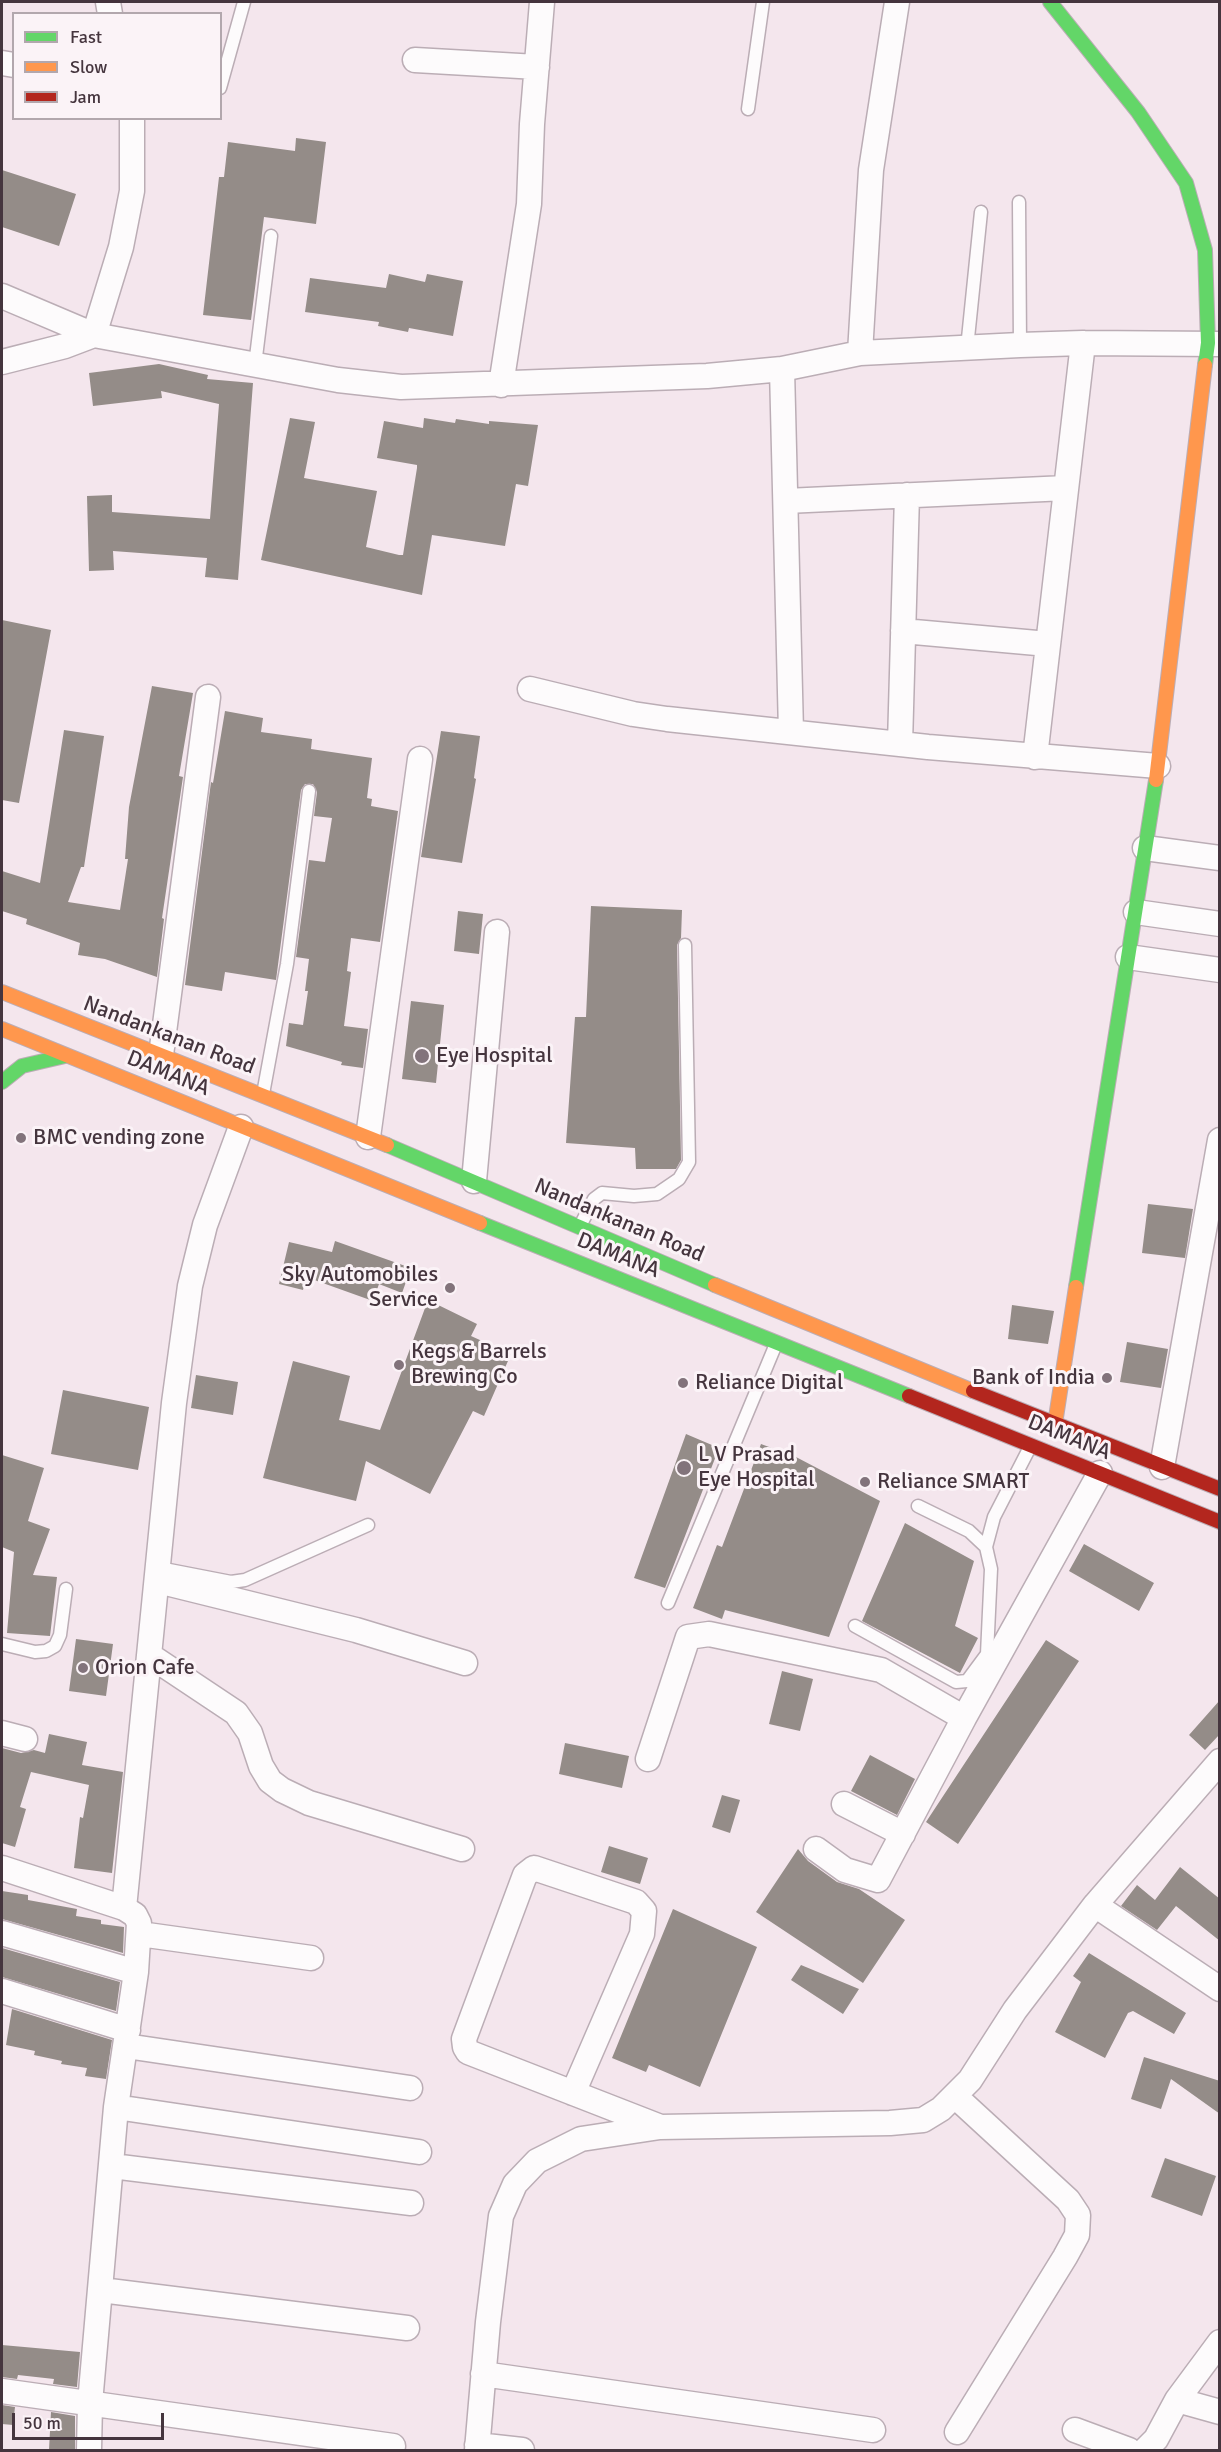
<!DOCTYPE html>
<style>
body{margin:0}
#map{position:relative;width:1221px;height:2452px;overflow:hidden;background:#f4e6ed;font-family:Signika,sans-serif}
canvas{display:block}
.frame{position:absolute;inset:0;border:3px solid #45353e;pointer-events:none}
.legend{position:absolute;left:12px;top:12px;width:210px;height:108px;box-sizing:border-box;background:#fbf3f7;border:2px solid #b2a7ad;margin:0;padding:8px 10px;list-style:none;font-size:18px;color:#45353e}
.legend li{display:flex;align-items:center;gap:12px;height:30px}
.legend b{width:30px;border:2px solid #b2a7ad}
.scale{position:absolute;left:12px;top:2413px;width:152px;height:27px;box-sizing:border-box;border:3px solid #45353e;border-top:0;padding-left:8px;font-size:18px;line-height:21px;white-space:nowrap;color:#45353e;-webkit-text-stroke:4px #fbf3f7;paint-order:stroke}
</style>
<div id="map">
<canvas width="1221" height="2452"></canvas>
<div class="frame"></div>
<ul class="legend">
<li><b style="height:8px;background:#63d668"></b>Fast</li>
<li><b style="height:8px;background:#ff974d"></b>Slow</li>
<li><b style="height:8px;background:#b3261e"></b>Jam</li>
</ul>
<div class="scale">50 m</div>
</div>
<script>
const context = document.querySelector('canvas').getContext('2d');
context.lineJoin = 'round';
function paint(path, color) { context.fillStyle = color; context.fill(path, 'evenodd'); }
const toPath = rows => new Path2D(rows.map(r => 'M' + r).join(''));
function trace(path, color, width, dash) { context.strokeStyle = color; context.lineWidth = width; context.lineCap = dash ? 'butt' : 'round'; context.setLineDash(dash || []); context.stroke(path); }
function drawText(font, color, halo, rows, align = 'center') {
  context.font = font + ' Signika,sans-serif'; context.lineWidth = 6; context.setLineDash([]); context.textBaseline = 'middle'; context.strokeStyle = halo; context.fillStyle = color; for (const [text, x, y, turn = 0] of rows) {
    context.save(); context.translate(x, y); context.rotate((+turn || 0) * Math.PI / 180); context.textAlign = isNaN(turn) ? turn : align; if (halo) context.strokeText(text, 0, 0); context.fillText(text, 0, 0); context.restore();
  }
}
const building = toPath([
 [296,138,326,142,316,224,264,217,251,320,203,315,219,177,224,177,228,142,295,151],
 [2,170,76,194,59,246,2,227],
 [389,274,425,282,427,274,463,281,453,336,409,328,408,332,378,326,379,322,305,312,310,278,386,288],
 [159,364,208,375,207,379,253,383,238,580,205,577,207,558,113,551,114,570,89,571,87,496,112,495,112,512,210,519,219,404,161,391,162,398,93,406,89,373],
 [290,418,315,422,304,478,377,491,366,547,399,555,403,555,417,468,417,465,377,458,384,421,423,428,424,418,455,423,456,419,489,424,489,421,538,425,528,486,516,484,505,546,432,535,422,595,261,560],
 [2,620,51,630,19,803,2,800],
 [152,686,193,693,179,776,183,777,162,918,164,919,157,977,105,959,78,955,80,943,26,924,27,919,2,911,2,871,40,883,64,730,104,736,84,867,81,867,68,902,120,910,128,859,125,859,129,807],
 [225,711,263,718,261,732,312,739,311,749,372,758,367,798,372,799,371,806,398,811,380,942,351,938,347,971,351,972,344,1026,368,1029,363,1068,341,1065,342,1062,286,1046,289,1023,303,1025,308,991,305,991,309,959,296,957,309,860,325,862,332,818,314,816,317,792,313,784,305,784,301,790,276,980,225,972,222,991,185,985,211,782,213,783],
 [441,731,480,736,474,778,476,779,462,863,421,857],
 [591,906,682,910,681,938,677,945,681,1160,676,1169,636,1169,635,1148,566,1143,575,1017,586,1017],
 [458,911,483,914,479,954,454,951],
 [411,1001,444,1005,436,1083,402,1079],
 [1148,1204,1193,1209,1185,1258,1142,1253],
 [335,1241,411,1268,402,1293,379,1284,373,1301,306,1277,303,1290,279,1284,289,1242,332,1252],
 [428,1300,477,1324,471,1336,511,1354,484,1416,473,1411,430,1494,366,1461,356,1501,263,1478,293,1361,350,1376,339,1420,380,1430],
 [1012,1305,1054,1311,1048,1344,1008,1339],
 [1127,1342,1168,1349,1161,1388,1120,1382],
 [196,1375,238,1382,233,1415,191,1408],
 [63,1390,149,1407,138,1470,51,1454],
 [686,1434,719,1448,665,1588,634,1578],
 [761,1444,796,1457,880,1501,829,1637,725,1610,722,1619,693,1608,717,1545,722,1547],
 [2,1455,44,1468,28,1521,50,1529,33,1575,57,1577,50,1636,7,1633,14,1552,2,1547],
 [905,1523,974,1561,955,1626,978,1638,960,1673,862,1621],
 [1084,1544,1154,1583,1139,1611,1069,1571],
 [76,1639,113,1644,106,1696,69,1691],
 [1046,1640,1079,1661,958,1844,926,1822],
 [782,1671,813,1679,800,1731,769,1724],
 [1220,1700,1220,1734,1205,1750,1189,1735],
 [49,1734,87,1742,82,1765,123,1772,112,1873,74,1868,80,1817,83,1818,89,1785,31,1772,20,1807,26,1809,15,1847,2,1843,2,1748,21,1753,34,1750,45,1753],
 [565,1743,629,1756,622,1788,559,1774],
 [870,1755,915,1779,897,1815,851,1791],
 [722,1795,740,1800,730,1833,712,1827],
 [609,1846,648,1858,640,1884,601,1872],
 [798,1849,808,1861,837,1882,859,1889,905,1920,863,1983,756,1912],
 [1180,1867,1220,1899,1220,1941,1176,1906,1157,1930,1121,1906,1137,1885,1155,1900],
 [2,1891,28,1895,28,1900,77,1909,76,1916,101,1920,101,1924,124,1927,123,1953,2,1919],
 [673,1909,757,1947,700,2087,649,2065,646,2072,612,2058],
 [2,1948,120,1982,116,2011,2,1977],
 [1089,1953,1186,2013,1174,2034,1133,2011,1128,2013,1105,2058,1055,2032,1081,1982,1073,1976],
 [801,1965,859,1989,843,2014,791,1980],
 [12,2009,112,2040,106,2079,85,2076,87,2068,61,2064,62,2061,34,2055,35,2051,6,2045],
 [1144,2057,1220,2081,1220,2114,1171,2079,1161,2109,1131,2099],
 [1165,2158,1216,2176,1202,2216,1151,2197],
 [2,2345,80,2352,77,2387,53,2384,54,2379,18,2375,17,2379,2,2377],
 [2,2405,15,2407,13,2425,2,2424],
 [51,2412,75,2416,75,2451,49,2450]
]);
const lane = toPath([
 [220,88,244,2],
 [748,109,763,2],
 [1019,202,1020,345],
 [967,348,981,212],
 [255,365,271,236],
 [263,1094,287,964,309,791],
 [580,1226,594,1199,602,1193,634,1196,657,1194,679,1179,689,1162,685,945],
 [986,1547,994,1517,1030,1447],
 [159,1568,231,1582,245,1580,368,1525],
 [668,1603,776,1344],
 [855,1626,956,1682,967,1681,987,1654,991,1569,986,1547,969,1531,918,1506],
 [2,1644,35,1652,46,1651,55,1646,60,1635,66,1589]
]);
const street = toPath([
 [108,2,110,14],
 [415,60,537,67],
 [2,63,14,65],
 [2,296,94,335,338,380,401,387,707,376,782,369,860,353,1020,345,1083,343,1220,344],
 [860,353,871,170,897,2],
 [2,362,65,346,94,335,121,247,132,191,132,118],
 [782,369,791,732],
 [501,385,529,204,532,124,542,2],
 [786,501,1066,488],
 [903,631,1048,644],
 [530,689,633,714,667,719,928,747,1158,766],
 [900,744,907,495],
 [1035,757,1083,343],
 [1145,848,1220,858],
 [1136,912,1220,924],
 [1128,957,1220,970],
 [161,1055,208,697],
 [368,1137,420,759],
 [474,1181,497,932],
 [1162,1467,1220,1140],
 [158,1581,356,1630,465,1663],
 [149,1655,236,1713,250,1733,261,1766,270,1781,282,1790,309,1803,462,1849],
 [2,1733,25,1739],
 [648,1759,688,1637,709,1634,881,1670,964,1718,1100,1473],
 [844,1804,903,1834],
 [816,1849,845,1870,878,1880,964,1718],
 [2,1868,124,1908,135,1915,139,1923,136,1972,116,2107,90,2403,89,2450],
 [1095,1905,1220,1989],
 [124,1908,174,1403,190,1286,205,1225,241,1127],
 [2,1933,136,1972],
 [140,1934,311,1958],
 [2,1991,128,2030],
 [126,2046,410,2088],
 [573,2093,642,1934,644,1911,636,1902,534,1868,525,1875,464,2039,465,2047,468,2052,658,2126],
 [956,2097,1068,2200,1078,2215,1077,2235,1065,2257,957,2432],
 [116,2107,419,2152],
 [112,2166,411,2203],
 [101,2290,407,2328],
 [1220,2342,1177,2400,1220,2412],
 [483,2374,873,2430],
 [2,2391,393,2446],
 [1075,2430,1129,2450],
 [477,2445,522,2450],
 [477,2450,488,2322,501,2216,515,2184,537,2161,581,2139,660,2127,890,2123,923,2120,941,2109,970,2080,1015,2010,1095,1905,1220,1761],
 [1145,2450,1156,2439,1177,2400]
]);
const fast = toPath([
 [1050,2,1138,112,1186,183,1205,250,1208,343,1205,365],
 [2,1082,22,1066,65,1056],
 [387,1145,715,1285],
 [480,1223,909,1396],
 [1076,1287,1156,780]
]);
const slow = toPath([
 [1156,780,1205,365],
 [2,992,387,1145],
 [2,1029,480,1223],
 [715,1285,973,1391],
 [1055,1424,1076,1287]
]);
const jam = toPath([
 [973,1391,1220,1489],
 [909,1396,1220,1522]
]);
const markers = [
 [422,1056,8,"#82737b"],
 [21,1138,6,"#82737b"],
 [450,1288,6,"#82737b"],
 [399,1365,6,"#82737b"],
 [1107,1378,6,"#82737b"],
 [683,1383,6,"#82737b"],
 [684,1468,8,"#82737b"],
 [865,1482,6,"#82737b"],
 [83,1668,6,"#82737b"]
];
const streetNames = [
 ["Nandankanan Road",169,1036,21],
 ["DAMANA",168,1074,22],
 ["Nandankanan Road",619,1221,23],
 ["DAMANA",618,1256,22],
 ["DAMANA",1069,1438,22]
];
const poiNames = [
 ["Eye Hospital",436,1056],
 ["BMC vending zone",33,1138],
 ["Sky Automobiles",438,1275,"right"],
 ["Service",438,1300,"right"],
 ["Kegs & Barrels",411,1352],
 ["Brewing Co",411,1377],
 ["Bank of India",1095,1378,"right"],
 ["Reliance Digital",695,1383],
 ["L V Prasad",698,1455],
 ["Eye Hospital",698,1480],
 ["Reliance SMART",877,1482],
 ["Orion Cafe",95,1668]
];
paint(building, '#948c88');
trace(lane, '#bbadb5', 15);
trace(street, '#bbadb5', 27);
trace(fast, '#bbadb5', 16);
trace(slow, '#bbadb5', 16);
trace(jam, '#bbadb5', 16);
trace(lane, '#fdfbfc', 12);
trace(street, '#fdfbfc', 24);
trace(fast, '#63d668', 14);
trace(slow, '#ff974d', 14);
trace(jam, '#b3261e', 14);
for (const [x, y, r, color] of markers) { const dot = new Path2D(); dot.arc(x, y, r, 0, 2 * Math.PI); context.fillStyle = color; context.fill(dot); trace(dot, '#fbf3f7', 2); }
drawText('22px', '#45353e', '#fbf3f7', streetNames);
drawText('22px', '#45353e', '#fbf3f7', poiNames, 'left');
</script>
